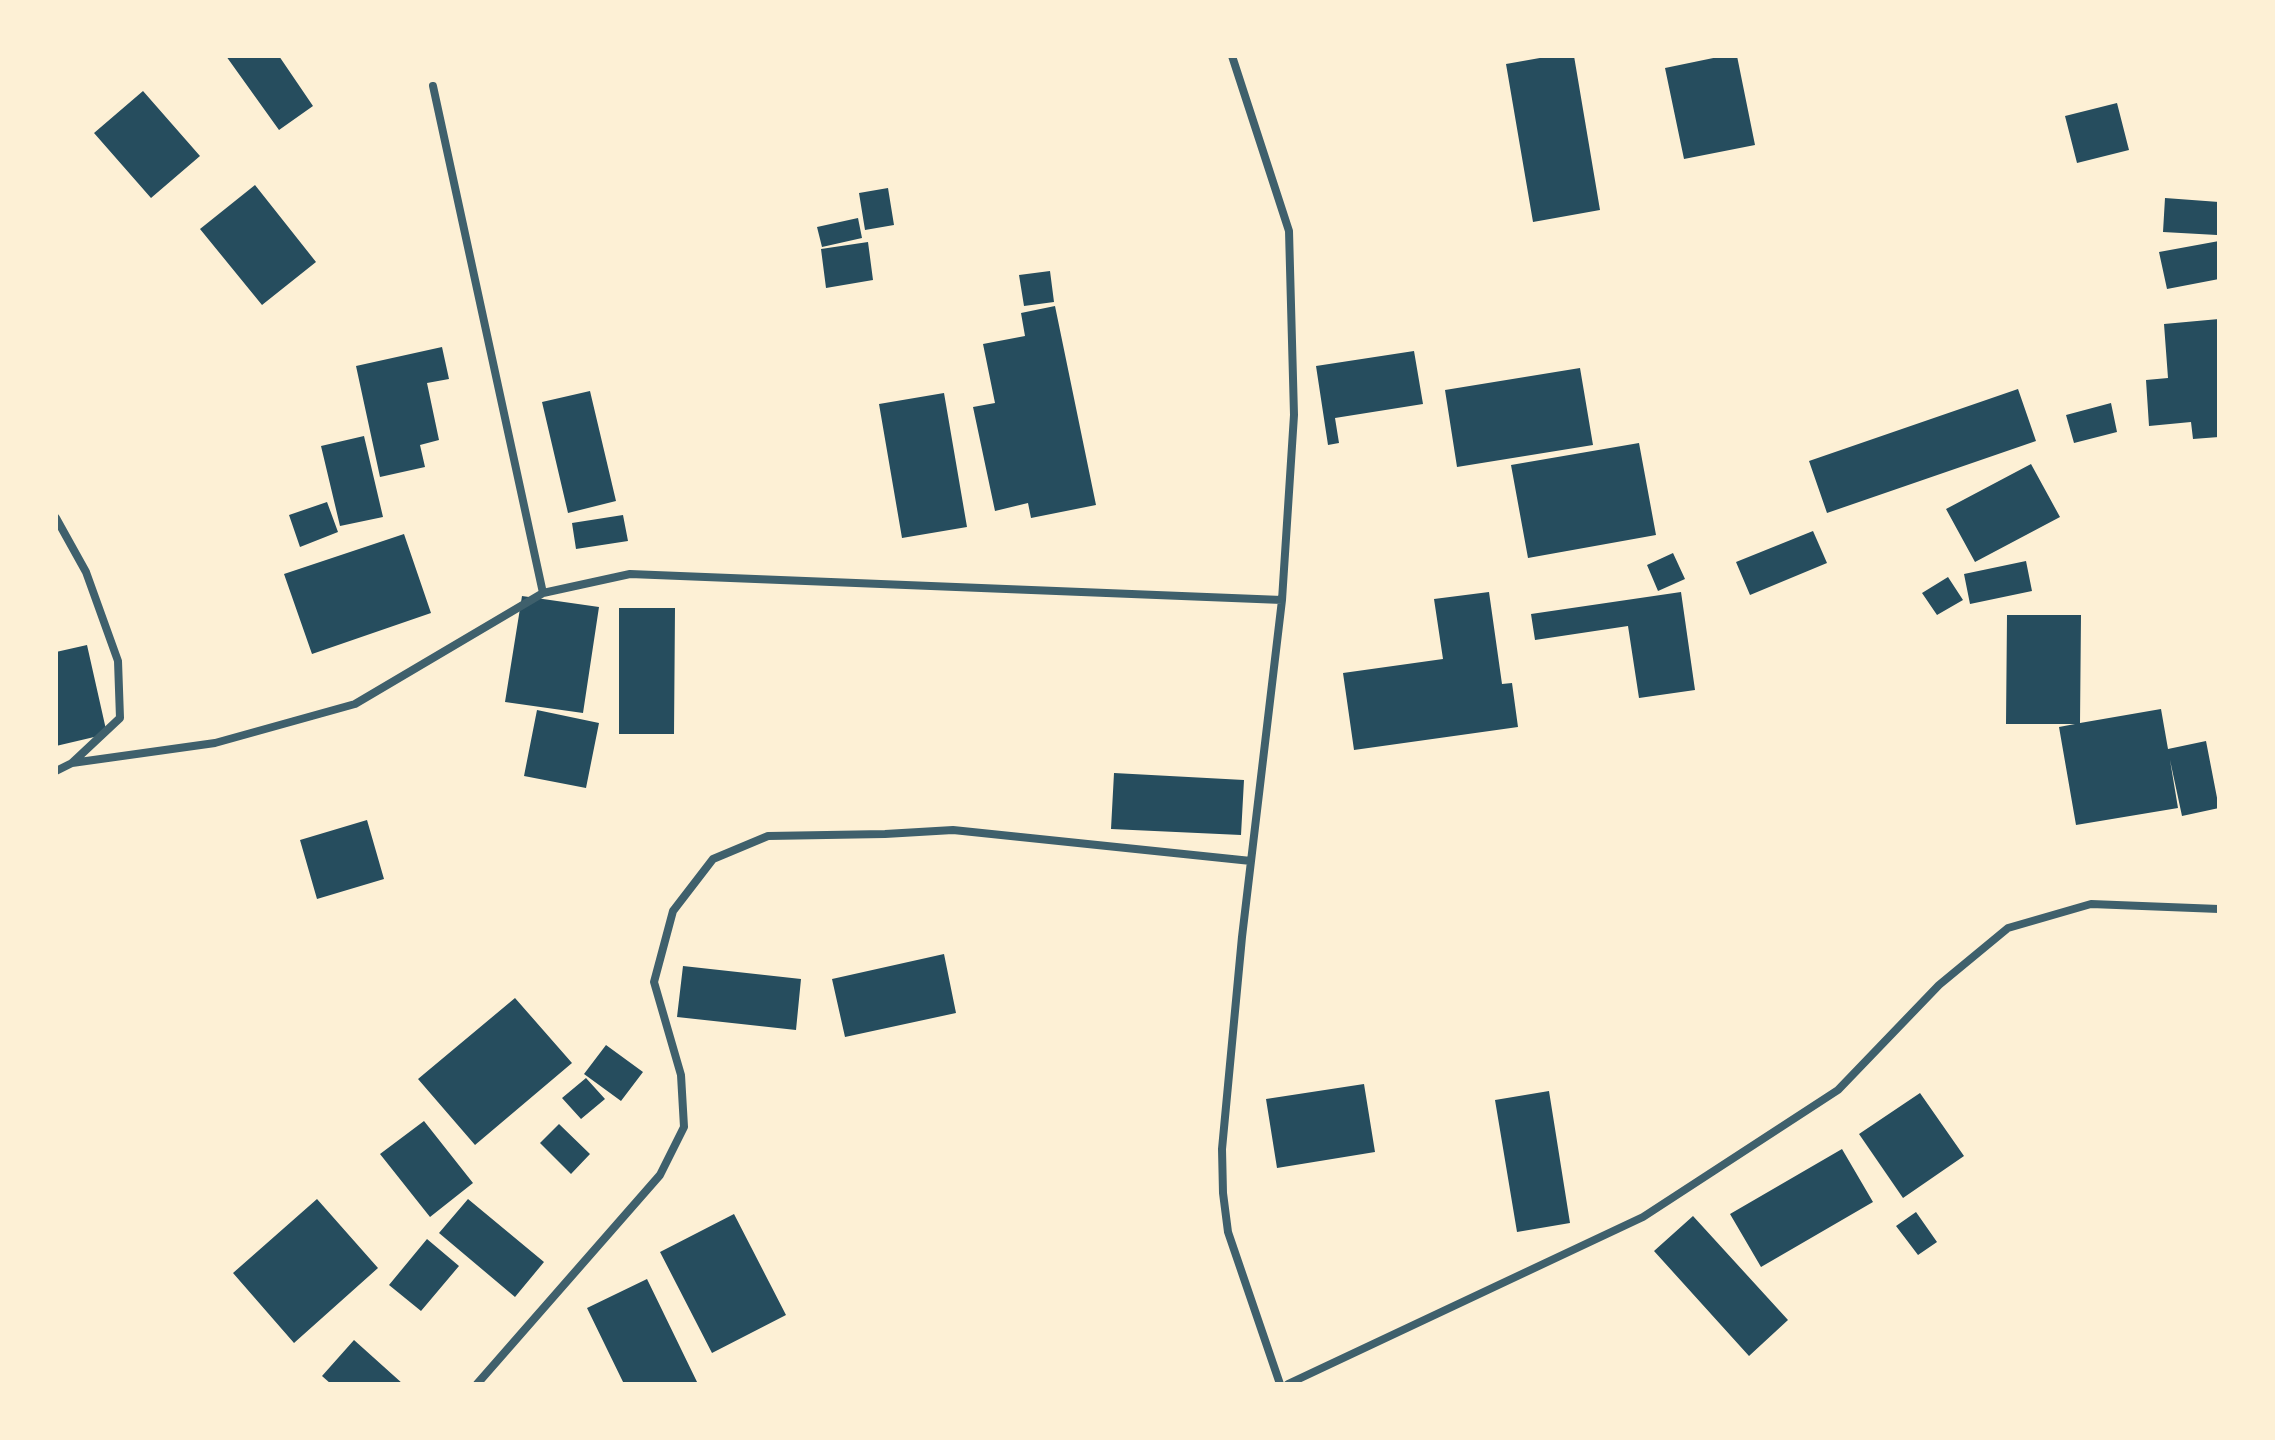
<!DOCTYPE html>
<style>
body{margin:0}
#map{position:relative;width:2275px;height:1440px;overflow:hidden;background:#fdf0d5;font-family:"Golos Text",sans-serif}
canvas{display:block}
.frame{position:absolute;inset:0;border:58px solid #fdf0d5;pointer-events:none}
</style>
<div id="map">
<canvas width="2275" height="1440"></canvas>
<div class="frame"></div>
</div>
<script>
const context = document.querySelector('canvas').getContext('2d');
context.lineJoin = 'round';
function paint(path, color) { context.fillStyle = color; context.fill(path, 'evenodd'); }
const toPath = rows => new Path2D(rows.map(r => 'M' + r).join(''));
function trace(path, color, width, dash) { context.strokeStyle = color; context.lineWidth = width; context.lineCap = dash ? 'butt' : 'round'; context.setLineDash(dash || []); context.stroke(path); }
const building = toPath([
 [226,56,279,56,313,106,279,130],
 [1551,56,1574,56,1600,210,1533,222,1506,64],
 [1723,56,1737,56,1755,145,1684,159,1665,68],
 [143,91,200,156,151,198,94,133],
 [2117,103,2129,150,2077,163,2065,116],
 [255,185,316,262,262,305,200,229],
 [888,188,894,225,865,230,859,193],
 [2165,198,2219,202,2217,235,2163,232],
 [858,218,862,238,822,247,817,227],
 [2219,241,2219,279,2167,289,2159,252],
 [868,242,873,280,826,288,821,249],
 [1050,271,1054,302,1024,306,1019,275],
 [1055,306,1096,505,1031,518,1028,503,995,511,973,407,995,403,983,344,1025,336,1021,313],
 [2219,319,2219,437,2193,439,2191,422,2149,426,2146,380,2168,378,2164,324],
 [442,347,449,379,427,383,439,440,420,445,425,467,380,477,356,366],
 [1414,351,1423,404,1335,418,1339,443,1328,445,1316,366],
 [1580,368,1593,445,1457,467,1445,390],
 [2018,389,2036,441,1827,513,1809,461],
 [590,391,616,501,568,513,542,402],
 [944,393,967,527,902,538,879,404],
 [2111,403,2117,432,2074,443,2066,415],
 [364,436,383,517,340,526,321,446],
 [1639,443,1656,535,1528,558,1511,465],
 [2031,464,2060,517,1975,562,1946,509],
 [327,502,338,532,300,547,289,515],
 [623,515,628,541,576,549,572,523],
 [1813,531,1827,563,1750,595,1736,562],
 [404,534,431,613,312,654,284,574],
 [1673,553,1685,579,1658,591,1647,565],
 [2026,561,2032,591,1970,604,1964,574],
 [1948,577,1963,600,1937,615,1922,593],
 [1489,592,1502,684,1512,683,1518,727,1354,750,1343,673,1443,659,1434,599],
 [1681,592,1695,690,1639,698,1628,626,1535,640,1531,614],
 [522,596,599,607,583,713,505,702],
 [619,608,675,608,674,734,619,734],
 [2007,615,2081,615,2080,723,2161,709,2168,749,2206,741,2219,808,2182,816,2170,760,2178,808,2076,825,2059,727,2075,724,2006,724],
 [87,645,107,734,56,746,56,652],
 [537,710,599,723,586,788,524,776],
 [1114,773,1244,780,1241,835,1111,829],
 [367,820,384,879,317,899,300,840],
 [944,954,956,1013,845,1037,832,979],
 [683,966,801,979,796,1030,677,1017],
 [515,998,572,1063,475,1145,418,1079],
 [606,1045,643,1072,621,1101,584,1074],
 [586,1078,605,1099,581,1119,562,1098],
 [1364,1084,1375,1152,1277,1168,1266,1099],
 [1549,1091,1570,1223,1517,1232,1495,1100],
 [1920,1093,1964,1156,1903,1198,1859,1134],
 [424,1121,473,1183,430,1217,380,1154],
 [559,1124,590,1154,571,1174,540,1143],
 [1842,1149,1873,1202,1761,1267,1730,1214],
 [317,1199,378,1268,294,1343,233,1273],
 [468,1199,544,1262,515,1297,439,1233],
 [1916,1212,1937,1242,1918,1255,1896,1226],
 [734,1214,786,1315,712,1353,660,1252],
 [1693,1216,1788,1320,1749,1356,1654,1251],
 [427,1239,459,1266,421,1311,389,1285],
 [647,1279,698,1384,624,1384,587,1308],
 [354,1340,403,1384,331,1384,322,1376]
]);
const minor = toPath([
 [1232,56,1289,231,1294,415,1282,600,1242,937,1222,1149,1223,1193,1228,1232,1280,1384],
 [433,86,543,593],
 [56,518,86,572,118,661,120,718,72,763,56,771],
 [72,763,215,743,355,704,543,593,630,574,1282,600],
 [477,1384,660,1175,684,1127,681,1075,654,982,673,911,713,859,768,836,885,834,953,830,1251,861],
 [1288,1384,1643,1217,1838,1090,1939,985,2008,928,2091,904,2219,909]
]);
paint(building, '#264d5e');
trace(minor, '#3f606c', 8);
</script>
